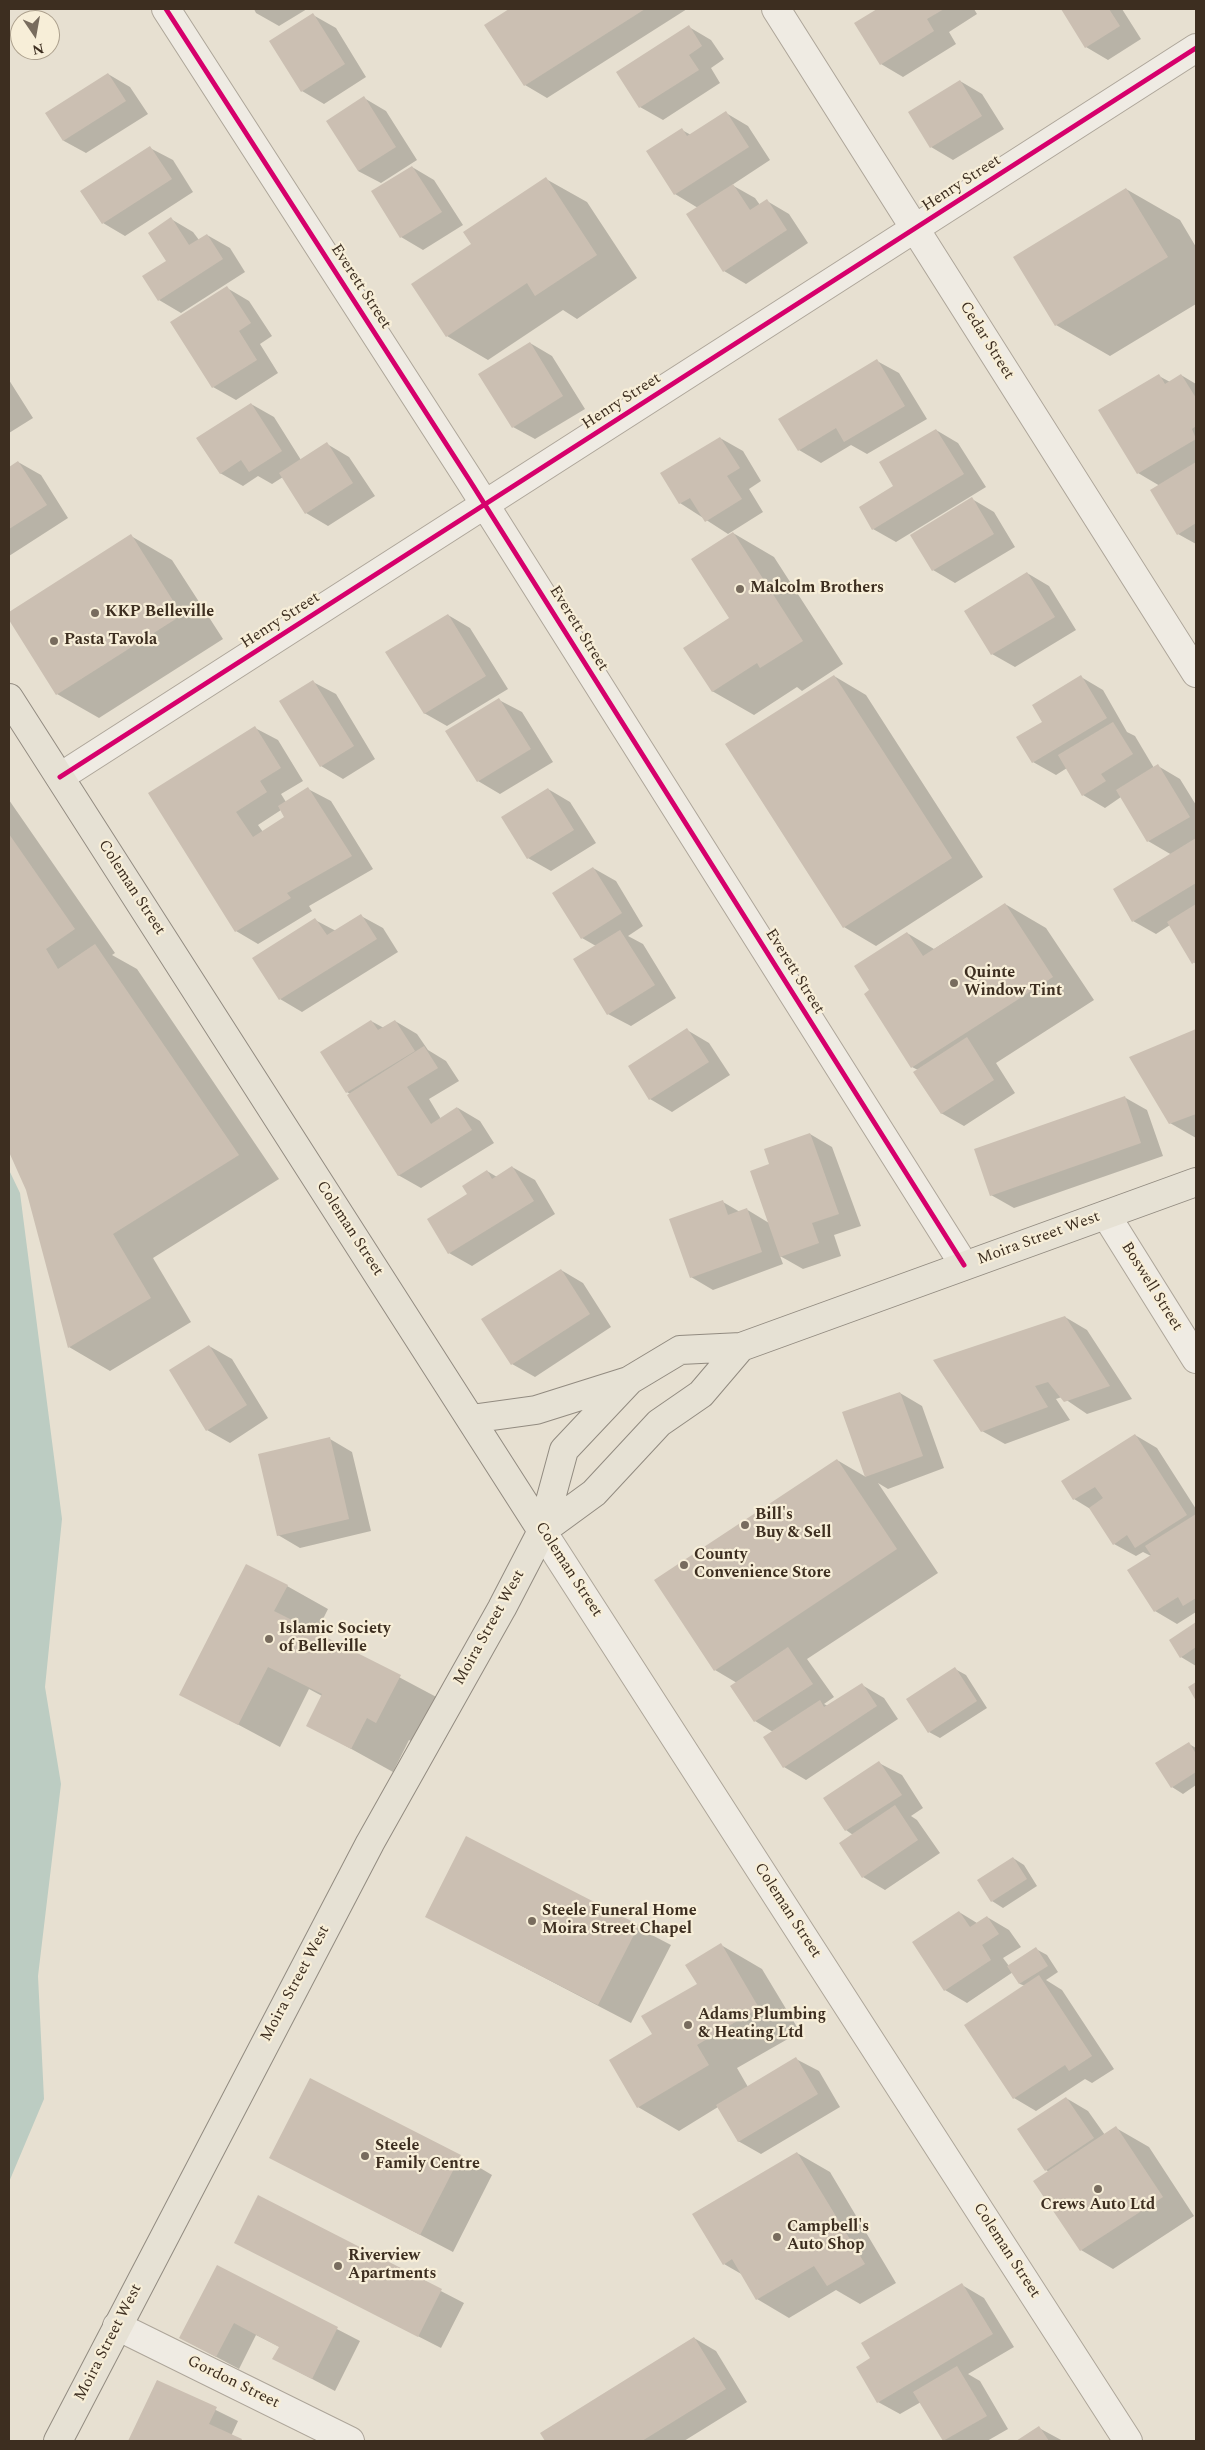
<!DOCTYPE html>
<style>
body{margin:0}
#map{position:relative;width:1205px;height:2450px;overflow:hidden;background:#e7e0d1;font-family:Spectral,serif}
canvas{display:block}
.frame{position:absolute;inset:0;border:10px solid #3d2e20;pointer-events:none}
.north{position:absolute;left:10px;top:10px;width:50px;height:50px;box-sizing:border-box;background:#f7eed8;border:1px solid #ada18e;border-radius:50%;rotate:168deg;font-size:14px;font-weight:700;line-height:20px;text-align:center;color:#3d2e20}
.north::after{content:'';display:block;margin:auto;width:18px;height:22px;background:#786c5e;clip-path:polygon(50% 0,100% 100%,50% 72%,0 100%)}
</style>
<div id="map">
<canvas width="1205" height="2450"></canvas>
<div class="frame"></div>
<div class="north">N</div>
</div>
<script>
const context = document.querySelector('canvas').getContext('2d');
context.lineJoin = 'round';
function paint(path, color) { context.fillStyle = color; context.fill(path, 'evenodd'); }
const toPath = rows => new Path2D(rows.map(r => 'M' + r).join(''));
function trace(path, color, width, dash) { context.strokeStyle = color; context.lineWidth = width; context.lineCap = dash ? 'butt' : 'round'; context.setLineDash(dash || []); context.stroke(path); }
function drawText(font, color, halo, rows, align = 'center') {
  context.font = font + ' Spectral,serif'; context.lineWidth = 4.5; context.setLineDash([]); context.textBaseline = 'middle'; context.strokeStyle = halo; context.fillStyle = color; for (const [text, x, y, turn = 0] of rows) {
    context.save(); context.translate(x, y); context.rotate((+turn || 0) * Math.PI / 180); context.textAlign = isNaN(turn) ? turn : align; if (halo) context.strokeText(text, 0, 0); context.fillText(text, 0, 0); context.restore();
  }
}
const water = toPath([
 [9,1170,20,1193,62,1519,45,1687,61,1784,38,1976,44,2099,9,2182]
]);
const shadow = toPath([
 [254,9,307,9,279,26,256,13],
 [511,9,687,9,547,98,525,85,486,25],
 [880,9,974,9,977,14,949,32,956,44,903,77,881,64,856,24],
 [1062,9,1122,9,1141,39,1108,60,1086,47],
 [313,15,336,28,366,77,324,104,302,91],
 [689,27,711,40,724,59,711,68,720,83,663,120,640,107],
 [108,74,130,87,148,114,86,153,64,141,47,113],
 [960,81,982,94,1004,129,953,160,931,147],
 [364,98,386,111,417,160,381,183,358,171],
 [726,113,748,126,770,160,732,185,755,198,760,205,767,201,789,214,808,243,746,284,724,271,698,208,675,194,648,152,682,130,691,135],
 [150,148,173,160,193,192,125,236,103,223],
 [412,167,434,180,463,225,423,250,401,237],
 [546,179,587,202,637,278,577,319,563,310,488,360,447,336,473,244],
 [1126,189,1180,220,1196,247,1196,304,1110,356,1056,325],
 [171,219,193,232,199,240,207,235,230,248,245,272,181,313,159,300,167,261],
 [227,288,249,301,272,336,260,344,278,373,236,400,213,387],
 [530,343,552,356,585,409,535,439,513,427],
 [877,361,899,373,927,419,867,454,851,445,821,463,799,450],
 [1181,375,1196,384,1196,544,1178,534,1160,486,1138,473,1159,376,1170,382],
 [9,380,33,418,9,433],
 [251,404,274,417,301,460,327,444,349,457,375,496,328,526,306,513,283,477,272,484,258,476,243,486,220,473],
 [936,430,958,443,986,487,896,542,873,529,895,486],
 [720,438,743,451,761,481,749,489,763,512,728,534,680,503],
 [18,462,41,475,68,518,9,556,9,468],
 [972,499,994,512,1015,547,955,583,933,570],
 [733,533,774,557,843,664,802,691,797,687,754,715,712,691,731,619],
 [131,536,172,560,223,639,99,718,57,694,9,618,9,614],
 [1027,573,1049,586,1076,630,1015,667,992,654,966,611],
 [448,615,470,628,508,689,447,726,424,713],
 [834,676,866,695,983,877,876,946,844,927],
 [1081,677,1103,690,1127,732,1135,736,1154,768,1158,766,1180,779,1196,805,1196,965,1170,925,1156,934,1133,921,1172,855,1148,841,1121,797,1105,808,1083,795,1067,768,1056,775,1033,762,1044,722],
 [313,682,336,694,375,759,343,779,321,766],
 [499,700,522,712,553,762,500,794,478,781],
 [255,728,278,740,303,781,281,794,286,802,308,789,331,801,373,869,309,906,312,911,258,944,236,931,150,794],
 [281,810,286,818,263,832,258,825],
 [548,789,570,802,596,843,551,871,528,858],
 [9,800,115,953,112,955,137,969,279,1179,153,1258,191,1322,110,1371,69,1347,27,1190,9,1149],
 [593,868,616,881,643,926,628,936,643,944,676,998,631,1026,608,1014,596,946,582,938],
 [1005,904,1046,928,1094,1000,996,1063,1015,1093,964,1126,941,1113,918,1070,912,1067,871,990,907,933,934,949],
 [361,916,383,928,398,952,302,1012,280,999,315,920,336,931],
 [371,1021,384,1028,395,1021,417,1034,428,1050,446,1061,459,1081,429,1099,441,1119,458,1108,480,1121,494,1143,421,1188,398,1175,350,1094,347,1092],
 [687,1030,709,1043,730,1075,672,1112,650,1099],
 [1196,1030,1196,1138,1170,1123,1131,1057],
 [1124,1097,1147,1110,1163,1156,1014,1208,991,1195],
 [810,1134,832,1147,861,1226,834,1235,841,1256,803,1269,780,1256,783,1264,713,1290,691,1277,723,1202,740,1212,746,1209,769,1223,771,1165],
 [512,1167,535,1180,555,1214,472,1266,449,1253,469,1195,487,1171,497,1177],
 [561,1270,583,1283,611,1327,535,1377,512,1364,483,1319],
 [1065,1317,1087,1330,1132,1399,1087,1414,1062,1397,1056,1399,1070,1420,1005,1444,982,1431],
 [209,1346,232,1359,268,1418,230,1443,207,1430],
 [900,1393,922,1406,944,1468,888,1489,878,1483,938,1573,807,1659,834,1697,824,1704,828,1706,862,1685,884,1698,898,1719,806,1780,784,1767,773,1732,755,1721,732,1686,737,1683,715,1670,837,1460,866,1477,843,1413],
 [1135,1435,1157,1448,1196,1509,1196,1612,1177,1624,1155,1611,1151,1556,1143,1552,1136,1556,1114,1544,1092,1510,1074,1499,1063,1482],
 [330,1439,352,1452,371,1531,300,1548,278,1535],
 [287,1586,328,1609,316,1633,442,1700,418,1745,409,1740,393,1772,308,1725,322,1696,309,1689,280,1747,181,1694],
 [1196,1624,1196,1666,1181,1657,1171,1640],
 [955,1669,966,1675,987,1708,940,1738,929,1732],
 [1189,1744,1196,1748,1196,1785,1183,1794,1172,1787],
 [879,1763,902,1775,923,1808,911,1816,917,1820,940,1853,885,1890,863,1877,853,1835,846,1830,825,1799],
 [466,1838,671,1945,631,2023,426,1916],
 [1013,1858,1024,1865,1037,1886,1003,1908,992,1901],
 [959,1912,977,1923,987,1917,1009,1930,1021,1947,1003,1958,1009,1966,1036,1949,1047,1955,1058,1972,1046,1980,1062,1990,1114,2069,1092,2083,1085,2079,1036,2111,1014,2098,1025,1986,1020,1984,1013,1972,967,2003,945,1990],
 [721,1945,762,1969,800,2032,737,2068,748,2087,796,2059,819,2071,840,2107,761,2154,738,2141,718,2107,679,2131,638,2107,654,2035,698,1985],
 [1066,2098,1088,2111,1105,2135,1116,2128,1149,2147,1194,2216,1113,2269,1081,2250,1049,2172,1046,2170],
 [797,2153,830,2172,896,2283,860,2304,836,2290,789,2318,757,2299,743,2275,724,2264],
 [460,2156,492,2175,453,2252,271,2157],
 [259,2197,464,2303,441,2348,236,2243],
 [217,2267,360,2341,335,2391,274,2359,280,2347,256,2335,239,2369,181,2338],
 [962,2285,984,2298,1014,2347,968,2374,980,2381,1008,2429,987,2441,945,2441,921,2402,900,2414,878,2402,872,2359],
 [694,2338,716,2351,747,2402,684,2441,547,2441,542,2433],
 [157,2381,238,2421,231,2436,242,2441,130,2441],
 [1039,2428,1063,2441,1018,2441]
]);
const building = toPath([
 [509,9,645,9,524,86,484,25],
 [877,9,944,9,927,19,934,31,880,65,854,23],
 [1061,9,1109,9,1120,26,1085,48],
 [313,13,345,64,301,92,269,41],
 [689,25,702,46,689,55,699,70,639,108,616,72],
 [108,73,126,101,63,141,45,113],
 [960,80,982,116,930,148,908,112],
 [364,96,396,147,358,171,326,121],
 [726,111,749,147,674,195,646,151,682,128,687,136],
 [150,146,172,179,102,224,80,191],
 [412,166,442,212,400,238,371,191],
 [546,177,597,255,535,296,527,283,446,337,411,284,471,244,463,232],
 [733,184,750,210,767,199,787,230,723,272,686,214],
 [1126,188,1168,257,1055,326,1013,257],
 [171,217,189,245,207,234,223,259,158,301,142,276,166,261,148,233],
 [227,286,251,323,239,331,257,360,212,388,170,322],
 [530,342,563,396,512,428,478,374],
 [877,359,905,406,844,442,836,428,798,451,778,419],
 [1159,374,1165,384,1181,374,1196,398,1196,426,1192,429,1196,439,1137,474,1098,410],
 [251,403,282,451,249,472,241,460,220,474,196,438],
 [936,429,964,474,872,530,859,507,893,486,879,462],
 [720,437,740,468,727,476,742,499,705,522,690,498,679,504,660,473],
 [327,442,353,483,305,514,279,473],
 [18,461,47,505,9,529,9,467],
 [1196,462,1196,523,1177,535,1150,490],
 [972,497,994,534,932,571,910,535],
 [733,532,803,641,760,668,757,663,712,692,683,648,729,618,691,559],
 [131,534,182,615,56,695,9,620,9,612],
 [1027,572,1055,617,991,655,964,611],
 [448,614,486,676,424,714,385,652],
 [834,675,952,858,843,928,725,744],
 [1081,675,1107,718,1032,763,1016,737,1042,722,1032,705],
 [313,680,354,746,320,767,279,701],
 [499,698,531,749,477,782,445,731],
 [1113,722,1133,754,1101,774,1106,781,1082,796,1058,755],
 [255,726,281,768,260,781,267,792,236,812,253,837,284,817,278,806,308,787,352,856,287,893,291,898,235,932,148,793],
 [1158,764,1190,817,1147,842,1116,790],
 [548,788,574,830,527,859,501,817],
 [9,834,75,929,46,949,58,969,95,944,239,1155,113,1234,151,1298,68,1348,26,1190,9,1152],
 [1196,838,1196,883,1132,922,1113,889],
 [593,867,622,913,581,939,552,893],
 [1005,903,1053,977,911,1068,864,994,869,990,854,966,907,932,923,956],
 [1196,904,1196,961,1192,964,1167,922],
 [361,914,377,939,279,1000,252,958,315,918,327,935],
 [620,930,655,985,607,1015,573,959],
 [371,1020,378,1030,395,1020,415,1051,346,1093,320,1052],
 [687,1028,709,1062,649,1100,628,1066],
 [1196,1029,1196,1114,1169,1124,1129,1057],
 [967,1037,994,1080,941,1114,913,1072],
 [424,1046,438,1068,407,1087,431,1124,457,1107,472,1130,398,1176,347,1095],
 [1125,1096,1141,1143,990,1196,974,1149],
 [810,1133,839,1214,812,1223,819,1243,780,1257,750,1171,769,1164,764,1149],
 [512,1166,534,1201,448,1254,427,1219,467,1194,462,1186,487,1170,492,1179],
 [723,1200,728,1215,747,1208,762,1252,690,1278,669,1219],
 [561,1269,590,1314,511,1365,481,1319],
 [1065,1316,1110,1386,1064,1402,1048,1382,1035,1386,1048,1407,981,1432,933,1360],
 [209,1345,247,1405,206,1431,169,1370],
 [900,1392,923,1456,865,1477,842,1412],
 [1135,1434,1187,1515,1135,1548,1127,1535,1113,1545,1089,1508,1103,1498,1095,1487,1073,1500,1061,1481],
 [330,1437,349,1519,277,1536,258,1454],
 [837,1459,897,1549,714,1671,654,1580],
 [1196,1514,1196,1598,1183,1606,1178,1597,1154,1612,1127,1570,1151,1555,1145,1546],
 [246,1564,288,1585,274,1611,401,1675,376,1723,367,1718,351,1749,306,1726,322,1694,268,1667,238,1725,179,1695],
 [1196,1622,1196,1647,1180,1658,1169,1640],
 [788,1647,813,1684,754,1722,730,1686],
 [955,1667,977,1701,928,1733,906,1699],
 [1196,1682,1196,1701,1188,1687],
 [862,1683,877,1706,783,1768,763,1737,820,1700,824,1707],
 [1189,1742,1196,1754,1196,1772,1171,1788,1155,1763],
 [879,1761,902,1795,845,1831,823,1798],
 [895,1805,918,1840,862,1878,839,1843],
 [466,1836,639,1925,598,2005,425,1917],
 [1013,1857,1027,1879,991,1902,977,1880],
 [959,1911,970,1927,987,1916,999,1934,982,1945,991,1960,944,1991,912,1942],
 [721,1943,759,2008,697,2045,709,2065,637,2108,609,2060,652,2034,641,2016,697,1984,685,1965],
 [1036,1947,1048,1966,1019,1984,1007,1966],
 [1039,1975,1092,2056,1069,2071,1065,2065,1013,2099,964,2025],
 [796,2057,818,2094,738,2142,716,2105],
 [310,2078,461,2155,420,2235,269,2158],
 [1066,2097,1094,2138,1045,2171,1017,2129],
 [1116,2126,1163,2197,1080,2251,1033,2181],
 [797,2152,865,2264,827,2286,814,2266,756,2300,732,2259,723,2265,692,2214],
 [258,2195,442,2289,418,2337,234,2243],
 [217,2265,338,2327,312,2379,272,2359,279,2347,234,2323,216,2357,179,2338],
 [962,2283,993,2334,877,2403,856,2367,870,2358,861,2343],
 [694,2337,726,2389,642,2441,545,2441,540,2433],
 [957,2366,987,2416,943,2441,913,2392],
 [157,2380,217,2407,209,2424,242,2439,241,2441,128,2441],
 [1039,2426,1049,2441,1016,2441]
]);
const minor = toPath([
 [166,9,470,481,964,1265],
 [776,9,1196,673],
 [60,777,1196,48],
 [1106,1215,1196,1359],
 [542,1531,1128,2441],
 [117,2326,350,2441]
]);
const major = toPath([
 [9,698,542,1531],
 [471,1419,536,1410,628,1381],
 [542,1531,594,1493,659,1423,701,1394,741,1347],
 [58,2441,370,1843,502,1608,542,1531,564,1450,630,1380,680,1350,741,1347,1196,1182]
]);
const cycleway = toPath([
 [166,9,470,481,964,1265],
 [60,777,1196,48]
]);
const markers = [
 [740,589,5,"#786c5e"],
 [95,613,5,"#786c5e"],
 [54,641,5,"#786c5e"],
 [954,983,5,"#786c5e"],
 [745,1525,5,"#786c5e"],
 [684,1565,5,"#786c5e"],
 [269,1639,5,"#786c5e"],
 [532,1921,5,"#786c5e"],
 [688,2025,5,"#786c5e"],
 [365,2156,5,"#786c5e"],
 [1098,2189,5,"#786c5e"],
 [777,2237,5,"#786c5e"],
 [338,2266,5,"#786c5e"]
];
const streetNames = [
 ["Henry Street",962,184,-33],
 ["Everett Street",360,287,57],
 ["Cedar Street",986,341,58],
 ["Henry Street",622,402,-33],
 ["Henry Street",281,621,-33],
 ["Everett Street",578,629,58],
 ["Coleman Street",131,888,57],
 ["Everett Street",794,972,58],
 ["Coleman Street",349,1229,57],
 ["Moira Street West",1039,1239,-20],
 ["Boswell Street",1151,1287,58],
 ["Coleman Street",568,1570,57],
 ["Moira Street West",490,1628,-61],
 ["Coleman Street",787,1911,57],
 ["Moira Street West",296,1984,-62],
 ["Coleman Street",1006,2251,57],
 ["Moira Street West",109,2343,-63],
 ["Gordon Street",233,2383,26]
];
const poiNames = [
 ["Malcolm Brothers",750,589],
 ["KKP Belleville",105,613],
 ["Pasta Tavola",64,641],
 ["Quinte",964,974],
 ["Window Tint",964,992],
 ["Bill's",755,1516],
 ["Buy & Sell",755,1534],
 ["County",694,1556],
 ["Convenience Store",694,1574],
 ["Islamic Society",279,1630],
 ["of Belleville",279,1648],
 ["Steele Funeral Home",542,1912],
 ["Moira Street Chapel",542,1930],
 ["Adams Plumbing",698,2016],
 ["& Heating Ltd",698,2034],
 ["Steele",375,2147],
 ["Family Centre",375,2165],
 ["Crews Auto Ltd",1098,2206,"center"],
 ["Campbell's",787,2228],
 ["Auto Shop",787,2246],
 ["Riverview",348,2257],
 ["Apartments",348,2275]
];
paint(water, '#bcccc2');
paint(shadow, '#0003');
paint(building, '#cbbfb2');
trace(minor, '#ada599', 30);
trace(major, '#928b80', 30);
trace(minor, '#efebe3', 28);
trace(major, '#e6e1d4', 28);
trace(cycleway, '#d6006c', 5);
for (const [x, y, r, color] of markers) { const dot = new Path2D(); dot.arc(x, y, r, 0, 2 * Math.PI); context.fillStyle = color; context.fill(dot); trace(dot, '#f7eed8', 2); }
drawText('16px', '#3d2e20', '#f7eed8', streetNames);
drawText('bold 16px', '#3d2e20', '#f7eed8', poiNames, 'left');
</script>
